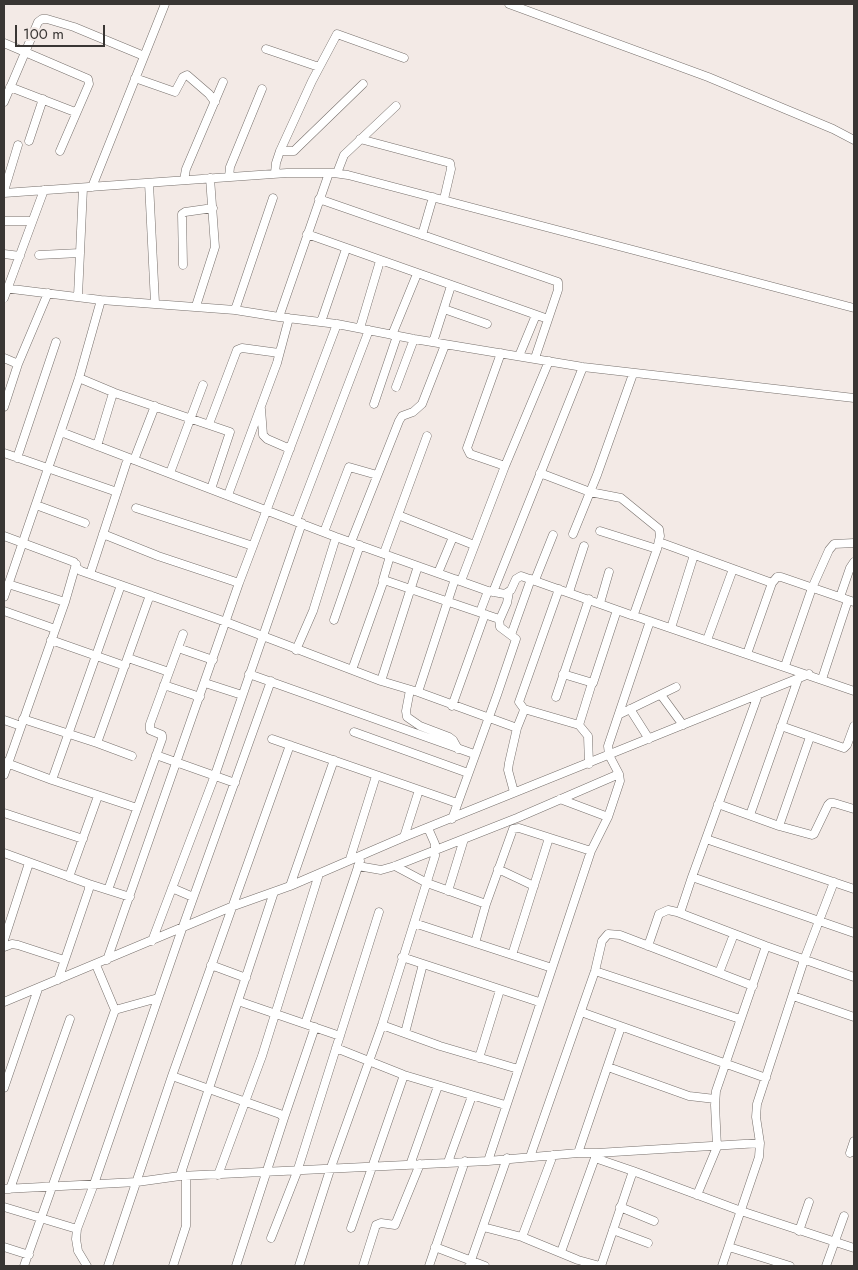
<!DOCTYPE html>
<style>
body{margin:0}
#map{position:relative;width:858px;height:1270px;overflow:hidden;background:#f3eae6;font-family:Jost,sans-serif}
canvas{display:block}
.frame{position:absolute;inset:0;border:5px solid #393634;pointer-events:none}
.scale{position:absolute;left:15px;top:25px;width:90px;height:22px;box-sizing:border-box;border:2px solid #393634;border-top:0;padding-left:6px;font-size:15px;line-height:18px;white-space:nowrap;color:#393634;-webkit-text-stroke:4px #f3eae6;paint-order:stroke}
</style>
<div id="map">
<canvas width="858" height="1270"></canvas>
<div class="frame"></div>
<div class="scale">100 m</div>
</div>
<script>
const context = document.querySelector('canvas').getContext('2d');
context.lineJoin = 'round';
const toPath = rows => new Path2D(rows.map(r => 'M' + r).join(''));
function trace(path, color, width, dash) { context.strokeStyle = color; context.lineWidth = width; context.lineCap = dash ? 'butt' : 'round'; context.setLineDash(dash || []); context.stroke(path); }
const minor = toPath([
 [509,4,708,77,833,129,854,140],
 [4,43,88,79,89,84,60,151],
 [266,49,319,67],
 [135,78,175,92,183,77,187,75,209,94,215,102],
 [10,87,75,112],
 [4,102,38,22,42,19,47,19,74,27,144,56],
 [360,139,450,163,451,169,444,199],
 [29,141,43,99],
 [280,151,294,151,298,147,363,84],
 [275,173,276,163,280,151,312,81,337,34,404,58],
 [337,173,344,155,396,106],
 [229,177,230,167,262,89],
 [184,180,186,169,223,82],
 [149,183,155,303],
 [92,187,165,4],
 [4,191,18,145],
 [4,193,287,173,334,173,348,175,854,308],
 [319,199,558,282,558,290,535,358],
 [4,221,32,221],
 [307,234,548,319],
 [422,235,433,197],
 [4,254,20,256],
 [39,255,80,253],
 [183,265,182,214,185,212,213,208],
 [4,288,101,300,235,310,279,317,337,324,414,339,583,367,854,398],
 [78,296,83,188],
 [4,298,44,190],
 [196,306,215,247,210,178],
 [444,309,487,324],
 [235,310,273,198],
 [279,317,329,173],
 [321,322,346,249],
 [360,328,380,261],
 [392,335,417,274],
 [433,342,451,286],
 [501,353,467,448,470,454,505,466],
 [519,356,536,315],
 [4,358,18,364],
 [79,378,115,393,230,432,211,489],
 [396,387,414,339],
 [374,404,397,336],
 [4,407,18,364,48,293],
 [261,409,263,435,267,439,290,449],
 [209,424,237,350,242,348,279,353],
 [61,432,336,537,488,591,505,594,511,590,516,579,521,576,631,615,634,614,657,549,660,536,659,529,621,498,590,492,540,473],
 [97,446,113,393],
 [4,453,117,492],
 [17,458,56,342],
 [134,460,155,406],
 [170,473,203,385],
 [228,495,277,363,289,318],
 [36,505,85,523],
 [136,508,253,546],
 [398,515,474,545],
 [296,521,369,330],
 [600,531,657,549],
 [324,532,349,467,377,475],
 [103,534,158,556,239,583],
 [573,534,597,475,633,374],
 [4,536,74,562,77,568,81,571,226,622,381,681,418,692,517,728],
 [351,542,399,421,402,416,413,412,422,404,445,345],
 [659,542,772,583],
 [384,553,427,436],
 [438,573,453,537],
 [90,574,128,458],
 [383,580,390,556],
 [535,580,553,535],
 [461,581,505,466,549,361],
 [8,584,65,602],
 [493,592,583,367],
 [569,592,584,546],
 [4,597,79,378,101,300],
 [840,597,850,568,854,562],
 [600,603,609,572],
 [4,611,55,629],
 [480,612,488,591],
 [632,615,854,691],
 [500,619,507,603,509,592],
 [334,620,360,545],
 [671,628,694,555],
 [511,635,531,579],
 [51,640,125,666],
 [707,640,733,569],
 [178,648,213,660],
 [296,650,313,611,336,537],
 [747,654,772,583,777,577,781,577,854,602],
 [128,658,169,672],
 [785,666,812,588,829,550,834,544,854,543],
 [352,670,384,580,499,619,500,627,516,639,497,695,452,819],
 [249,674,474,754],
 [563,674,593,683,617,610],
 [822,679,848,600],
 [381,681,418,566],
 [205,683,242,695],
 [164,685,200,697],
 [410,690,406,711,407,717,420,726,449,737,453,740,458,749],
 [418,692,455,579],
 [661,695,683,725],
 [556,697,589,599],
 [452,706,485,614],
 [524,709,579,725],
 [630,709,649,739],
 [620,714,676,687],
 [23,719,97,743,132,756],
 [4,720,21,726],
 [781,726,844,748,847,745,854,726],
 [354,732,468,773],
 [272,739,457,803],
 [97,743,150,595],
 [156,755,235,783],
 [4,762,52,780,137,808],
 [589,764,588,736,579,725,592,683],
 [4,775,65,602,76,564],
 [52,780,121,585],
 [514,792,508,770,509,763,517,728,523,713,524,709,519,702,559,589],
 [560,799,608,817],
 [718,804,779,826,812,835,814,834,828,805,830,803,834,803,854,809],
 [4,813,83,839],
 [750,815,798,679],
 [779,826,810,737],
 [404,837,419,790],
 [706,839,854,889],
 [4,853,89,884,89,889,58,980],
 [350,859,376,776],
 [358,866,381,870,395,866,517,818,619,774],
 [395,866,427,883,486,904],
 [498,869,534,886],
 [69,877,98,796],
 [692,877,854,933],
 [89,884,130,897],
 [290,886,334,760],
 [172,888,193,897],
 [108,890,162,739,162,735,150,730,150,724,183,634],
 [448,891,464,839],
 [680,913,692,877,758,695],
 [414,923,552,968],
 [4,940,29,863],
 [152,941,215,775,302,523],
 [475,943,486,904,513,829,519,828,591,851],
 [648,946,659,914,668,910,677,912,766,946,854,977],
 [4,947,12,944,18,945,64,960],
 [512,955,549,838],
 [402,957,539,1002],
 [107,960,239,583,337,324],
 [96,965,115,1010],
 [211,965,246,978],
 [595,971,740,1019],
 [719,973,734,934],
 [793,996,854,1017],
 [238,1001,340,1036],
 [4,1002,231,907,290,886,404,837,809,674],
 [581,1012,766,1078],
 [305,1024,360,861],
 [382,1025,440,1046,518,1069],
 [405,1033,423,964],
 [336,1048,404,1075,505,1105],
 [479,1058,500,990],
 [608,1067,689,1096,715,1099],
 [172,1076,280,1114,284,1118,236,1266],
 [4,1088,38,989],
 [284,1118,315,1027],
 [578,1153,621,1027],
 [850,1153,854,1141],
 [530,1157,595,971,602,941,608,934,620,935,753,986],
 [595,1158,633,1171,741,1211,854,1248],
 [488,1161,591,851,608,817,620,781,619,774,609,755,608,746,650,621],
 [448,1162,472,1096],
 [410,1165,438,1086],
 [218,1175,262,1056,319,874],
 [180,1176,274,892],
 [4,1189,137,1182,180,1176,488,1161,578,1153,597,1153,760,1143],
 [10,1189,70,1019],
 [697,1195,717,1147,715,1105,716,1091,766,946],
 [4,1207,77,1229,76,1239,78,1251,87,1266],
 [620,1207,654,1221],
 [483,1227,522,1237,578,1260,600,1266],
 [351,1228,404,1075],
 [77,1229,94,1184,182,929,271,681],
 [613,1230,648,1243],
 [799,1231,809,1202],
 [522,1237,553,1155],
 [271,1238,297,1172,379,912],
 [4,1247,29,1255],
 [435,1247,485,1266],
 [729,1247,790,1266],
 [561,1252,596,1155],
 [24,1266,115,1010,158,998],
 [108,1266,172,1076,290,745],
 [173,1266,186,1226,186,1176],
 [299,1266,330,1170,382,1025,435,856,435,844,428,828],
 [363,1266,376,1225,381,1223,395,1225,420,1164],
 [429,1266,465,1161],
 [469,1266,507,1158],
 [601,1266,633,1171],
 [722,1266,759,1157,760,1143,756,1117,757,1104,804,960,834,882],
 [826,1266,844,1216]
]);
trace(minor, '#77706c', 9);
trace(minor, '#fff', 8);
</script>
